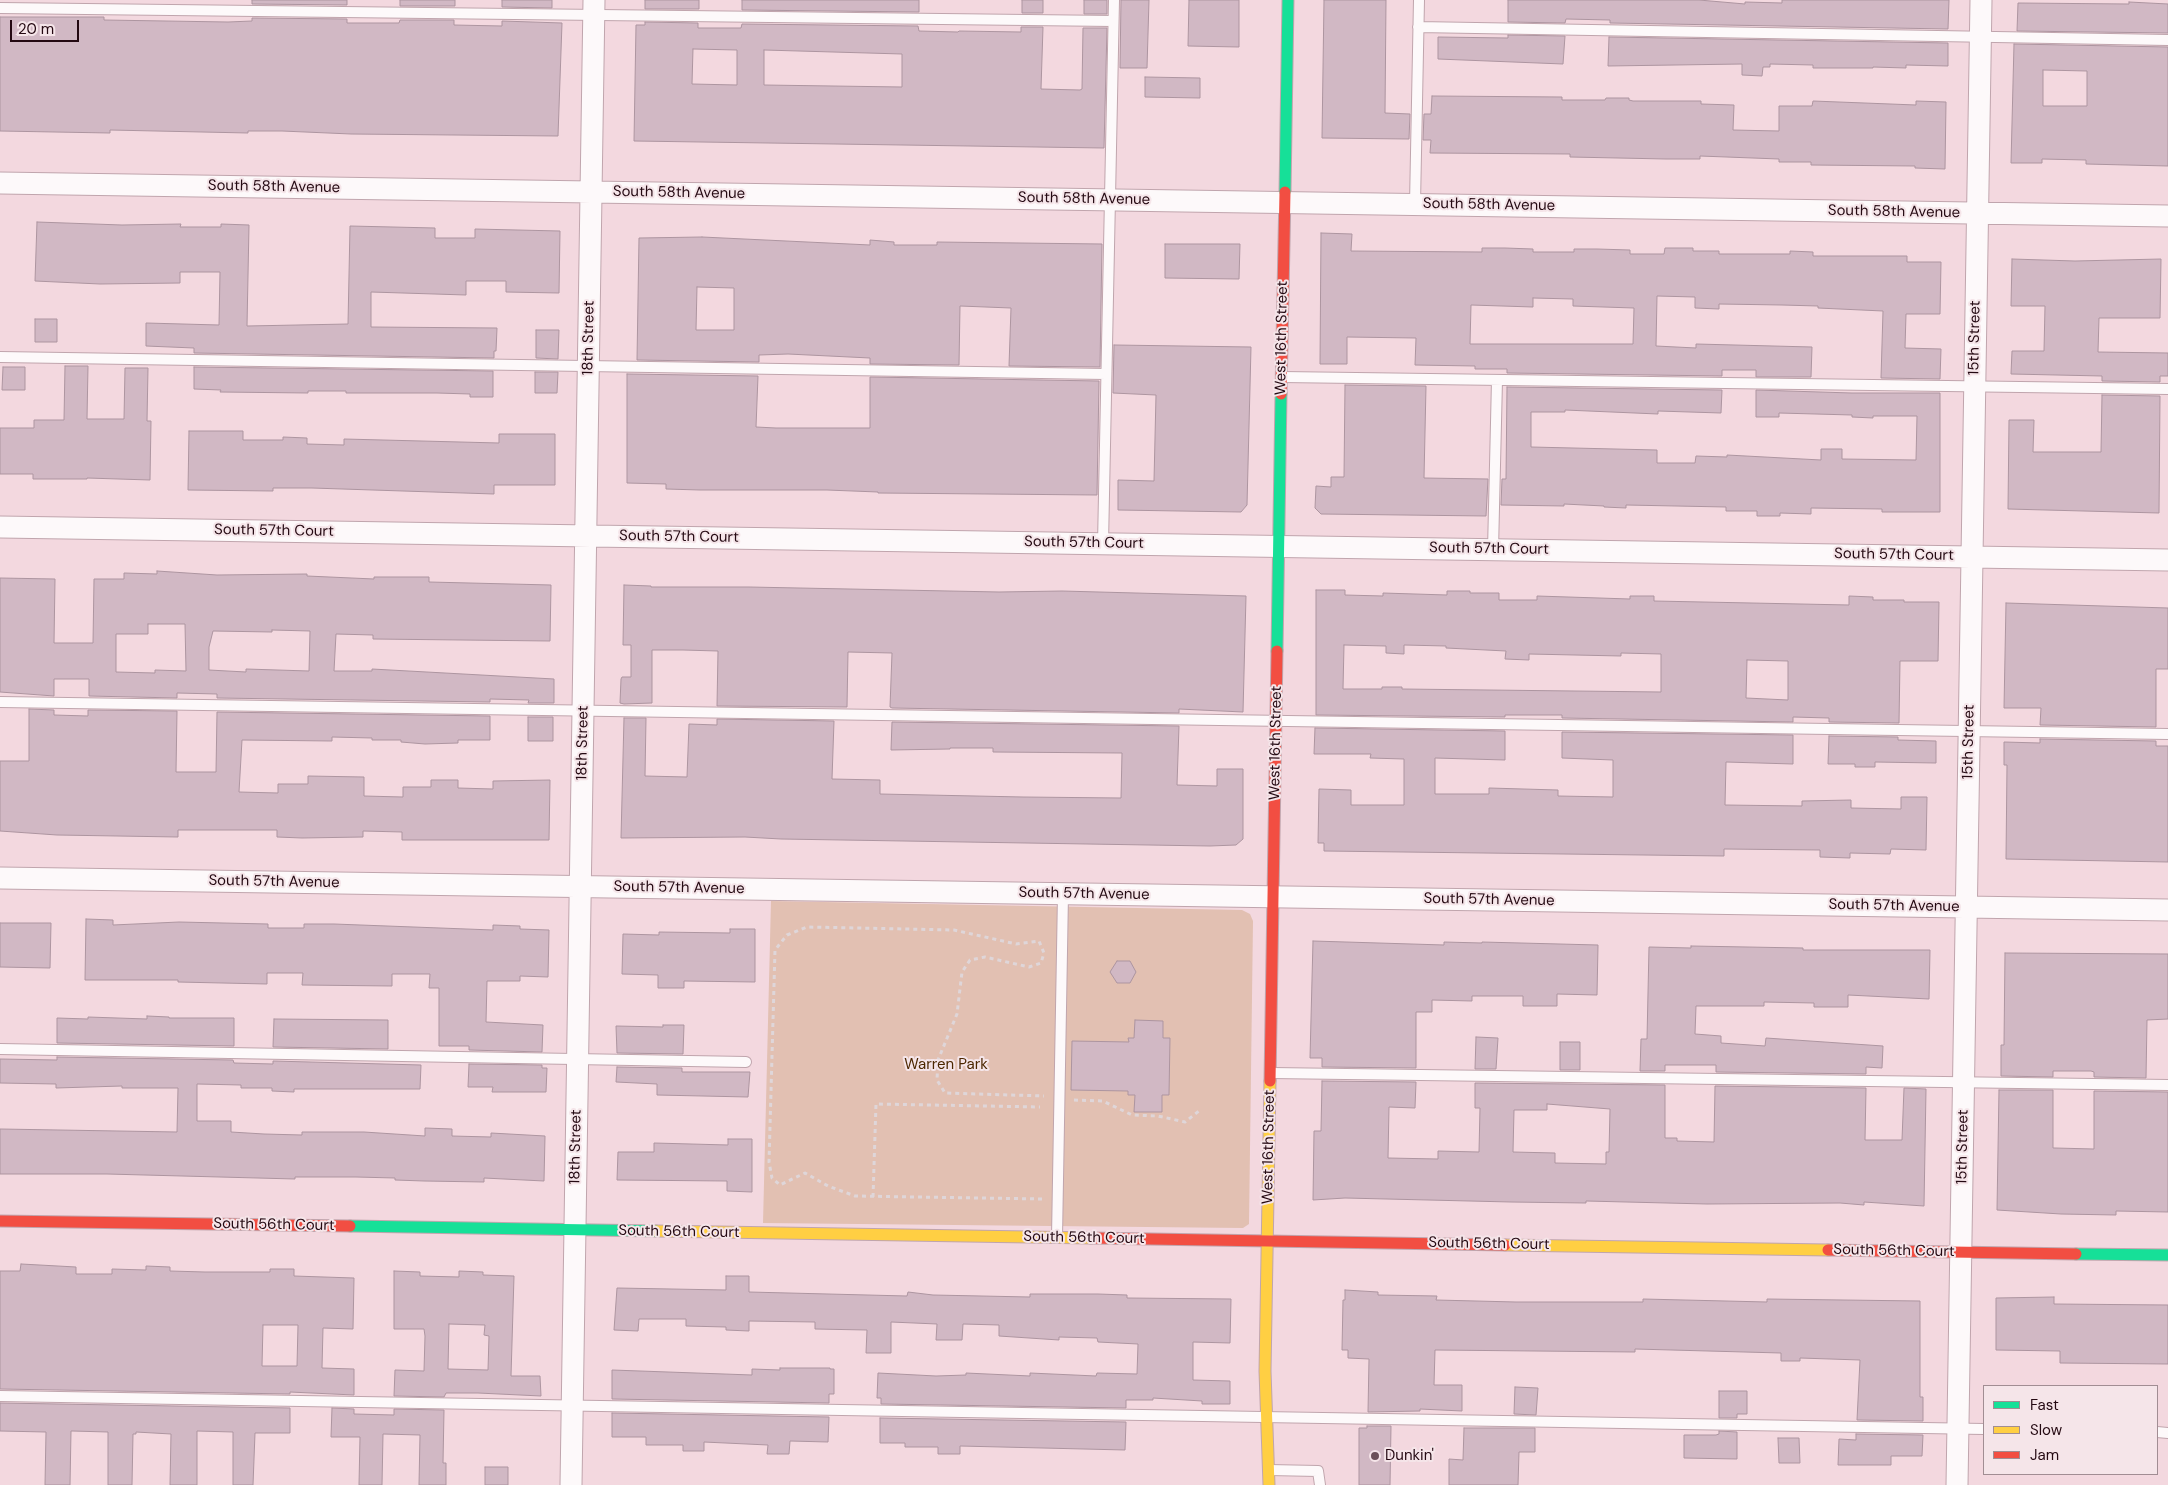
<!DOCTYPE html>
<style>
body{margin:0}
#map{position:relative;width:2168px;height:1485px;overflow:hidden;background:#f3d8df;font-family:"DM Sans",sans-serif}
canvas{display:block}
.legend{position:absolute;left:1983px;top:1385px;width:175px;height:90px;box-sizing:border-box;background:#f5e5e9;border:1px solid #a18d93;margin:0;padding:6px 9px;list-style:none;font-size:15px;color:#240912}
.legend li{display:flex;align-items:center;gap:10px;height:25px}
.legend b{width:25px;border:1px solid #a18d93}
.scale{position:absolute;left:10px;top:20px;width:69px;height:22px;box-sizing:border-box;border:2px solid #240912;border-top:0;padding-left:6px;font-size:15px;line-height:18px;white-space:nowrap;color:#240912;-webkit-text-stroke:4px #f5e5e9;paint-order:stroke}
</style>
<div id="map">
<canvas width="2168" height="1485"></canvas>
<ul class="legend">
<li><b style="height:6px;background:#16e098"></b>Fast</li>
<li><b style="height:6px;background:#ffcf43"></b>Slow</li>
<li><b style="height:6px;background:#f24e42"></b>Jam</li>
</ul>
<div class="scale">20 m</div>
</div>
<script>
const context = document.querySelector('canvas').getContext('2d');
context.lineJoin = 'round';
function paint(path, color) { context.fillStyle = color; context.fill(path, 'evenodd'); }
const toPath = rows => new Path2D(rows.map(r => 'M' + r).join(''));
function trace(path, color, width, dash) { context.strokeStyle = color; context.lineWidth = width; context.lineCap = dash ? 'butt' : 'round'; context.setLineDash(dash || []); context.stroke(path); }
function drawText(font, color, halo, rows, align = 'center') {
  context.font = font + ' "DM Sans",sans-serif'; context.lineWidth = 4; context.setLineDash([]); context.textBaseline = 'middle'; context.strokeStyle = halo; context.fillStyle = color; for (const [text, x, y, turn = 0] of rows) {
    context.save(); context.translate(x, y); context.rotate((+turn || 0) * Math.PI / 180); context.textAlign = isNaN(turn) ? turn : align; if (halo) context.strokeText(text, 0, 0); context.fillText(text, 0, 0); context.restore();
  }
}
const green = toPath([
 [771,901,1242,910,1250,914,1253,921,1249,1224,1243,1228,763,1223]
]);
const building = toPath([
 [252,0,347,0,347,5,252,4,252,0],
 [400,0,455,0,455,6,400,6,400,0],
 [502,0,552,0,552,8,502,7,502,0],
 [645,0,699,0,699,9,645,9,645,0],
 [742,0,919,0,919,12,742,10,742,0],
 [1022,0,1043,0,1043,13,1022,13,1022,0],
 [1084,0,1107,0,1107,14,1084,14,1084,0],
 [1121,0,1149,0,1147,68,1120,68,1121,0],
 [1189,0,1239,0,1239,47,1188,46,1189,0],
 [1324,0,1386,0,1385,113,1410,114,1409,139,1322,138,1324,0],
 [1508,0,1699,0,1745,4,1745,2,1782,3,1782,0,1949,0,1948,29,1610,23,1610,20,1566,19,1565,23,1508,22,1508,0],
 [2129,2,2168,4,2168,33,2017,31,2018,3,2129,4,2129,2],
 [0,17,104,17,104,20,228,22,252,21,252,18,347,19,347,23,399,23,400,20,454,20,454,25,502,26,502,21,562,23,558,136,351,134,282,131,248,131,248,133,110,130,110,133,0,131,0,17],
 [645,22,698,23,698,28,741,28,742,24,918,26,919,31,958,32,959,31,1021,32,1021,27,1043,27,1041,89,1080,90,1082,89,1083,28,1107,28,1104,148,634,141,636,25,645,25,645,22],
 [693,49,737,50,737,85,692,84,693,49],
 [764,50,902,54,902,87,764,85,764,50],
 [1508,35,1565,36,1563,64,1438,59,1438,37,1508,38,1508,35],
 [1609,37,1948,43,1948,66,1906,65,1906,68,1873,67,1873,68,1813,68,1813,65,1770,64,1770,67,1763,67,1762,76,1742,75,1742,64,1608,66,1609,37],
 [2014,44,2168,47,2168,166,2086,164,2086,160,2042,159,2042,163,2011,163,2014,44],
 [2043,70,2087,71,2087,106,2043,106,2043,70],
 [1145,77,1200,78,1200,98,1145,97,1145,77],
 [1432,96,1562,97,1562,100,1605,100,1606,98,1629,98,1629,100,1633,101,1701,101,1701,104,1734,105,1733,130,1779,131,1779,106,1812,106,1813,101,1916,105,1916,101,1946,102,1945,169,1915,168,1915,166,1811,165,1811,162,1779,162,1779,159,1700,156,1700,159,1666,159,1570,157,1570,154,1430,153,1431,140,1423,140,1424,114,1431,114,1432,96],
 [37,222,122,225,181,224,180,227,221,227,221,224,249,225,247,326,348,324,350,226,435,228,435,238,475,238,475,229,560,231,559,293,506,292,506,281,466,281,466,295,371,292,371,327,497,328,496,351,494,351,494,358,194,353,194,348,146,346,146,323,219,325,220,272,180,272,180,283,100,284,35,281,37,222],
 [1321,233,1352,234,1351,251,1482,252,1482,248,1505,248,1533,249,1533,252,1574,252,1574,249,1597,249,1630,250,1630,254,1664,254,1665,248,1693,248,1693,251,1719,251,1719,254,1790,254,1790,251,1813,252,1813,256,1907,256,1907,262,1941,262,1940,314,1906,314,1905,348,1941,349,1940,379,1881,378,1883,311,1818,308,1818,306,1782,305,1719,304,1719,309,1695,308,1695,297,1657,296,1656,346,1696,348,1696,344,1812,347,1811,377,1756,377,1756,370,1722,370,1722,376,1507,373,1507,369,1475,369,1475,366,1415,365,1416,338,1347,337,1347,364,1320,364,1321,233],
 [1533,298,1573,299,1573,306,1634,308,1633,344,1470,344,1471,305,1533,307,1533,298],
 [702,237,870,245,870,240,894,242,894,245,937,245,937,242,1102,244,1100,367,1009,366,1011,308,960,306,959,365,870,364,870,358,788,354,759,355,759,362,637,360,639,238,702,237],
 [697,287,734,288,734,330,696,330,697,287],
 [1165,244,1240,244,1239,279,1165,278,1165,244],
 [2012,259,2075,261,2161,259,2160,318,2099,318,2098,352,2168,353,2168,376,2160,376,2160,382,2102,381,2102,376,2011,374,2012,351,2044,351,2045,306,2011,306,2012,259],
 [35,319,57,319,57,342,35,342,35,319],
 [536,330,559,330,558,359,536,358,536,330],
 [1114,345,1251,347,1247,505,1241,512,1118,510,1118,480,1154,481,1156,395,1113,393,1114,345],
 [65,366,88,366,87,419,124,419,125,368,148,368,147,421,151,421,150,480,87,478,87,479,33,479,33,474,0,474,0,428,34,428,34,420,64,420,65,366],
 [3,367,25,367,25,390,2,390,3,367],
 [194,367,493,371,493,397,470,397,470,394,437,393,346,393,346,391,308,391,308,393,220,392,221,390,194,389,194,367],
 [535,372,558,372,557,393,535,393,535,372],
 [627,374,758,376,756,427,776,428,870,428,870,377,1099,381,1097,495,878,493,878,492,827,490,700,490,666,489,666,484,627,483,627,374],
 [1345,385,1426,386,1424,478,1488,479,1486,516,1321,514,1315,508,1316,486,1331,487,1331,477,1344,477,1345,385],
 [1507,387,1722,390,1721,413,1658,411,1658,414,1565,410,1565,412,1531,412,1531,447,1657,450,1657,463,1695,463,1696,456,1727,457,1727,455,1821,460,1821,449,1842,449,1842,459,1916,460,1917,416,1873,416,1873,418,1852,417,1852,415,1779,413,1779,417,1756,417,1756,390,1852,393,1940,393,1940,512,1882,512,1882,509,1811,508,1811,514,1780,513,1780,516,1757,516,1757,511,1726,511,1726,507,1626,505,1626,508,1604,507,1604,506,1564,504,1564,506,1501,505,1502,479,1506,479,1507,387],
 [2102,395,2160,396,2159,513,2008,509,2009,420,2034,420,2033,452,2101,452,2102,395],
 [189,431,243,431,243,440,283,440,283,437,307,438,307,444,344,445,344,439,499,443,499,434,555,434,555,485,494,485,494,494,312,488,273,488,273,491,188,490,189,431],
 [157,571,217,575,307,574,307,576,374,579,374,577,429,577,429,582,551,585,550,641,373,639,373,635,336,634,334,671,372,671,372,669,554,679,554,703,528,703,529,700,490,699,490,702,217,698,217,694,177,693,177,698,89,696,89,679,54,679,54,696,0,692,0,578,55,579,54,643,93,643,94,579,124,579,124,573,157,574,157,571],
 [148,624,185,624,186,671,155,670,155,673,116,672,116,634,148,634,148,624],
 [272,630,310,631,309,671,246,669,246,672,209,670,209,647,213,631,272,632,272,630],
 [624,585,651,586,651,587,749,587,999,592,1062,591,1246,596,1243,712,1179,709,1179,713,892,708,890,707,892,653,848,652,847,707,717,706,718,651,683,650,652,650,652,703,624,704,620,703,621,679,622,677,631,677,631,645,623,645,624,585],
 [1316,590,1345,590,1345,595,1383,596,1383,593,1447,595,1447,591,1470,591,1470,593,1499,593,1499,600,1537,600,1537,596,1630,599,1630,596,1654,596,1654,601,1849,605,1849,596,1873,597,1873,600,1904,600,1904,602,1939,602,1938,661,1900,661,1899,723,1829,722,1829,718,1793,717,1793,722,1562,718,1562,715,1505,715,1505,717,1316,715,1316,590],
 [1344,645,1386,646,1386,653,1404,654,1404,645,1446,646,1446,648,1506,651,1505,659,1529,660,1529,654,1621,656,1621,653,1661,654,1661,692,1402,689,1402,687,1382,687,1382,689,1343,689,1344,645],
 [1747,660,1788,661,1788,700,1746,698,1747,660],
 [2006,603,2168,608,2168,669,2156,669,2156,727,2040,725,2041,708,2004,708,2006,603],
 [29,709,54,710,54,715,88,716,88,710,177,711,176,772,216,772,217,712,490,716,490,740,458,740,458,743,425,744,401,742,401,740,372,740,372,738,332,737,332,741,242,740,239,792,278,793,278,784,308,784,308,776,364,777,364,796,403,797,403,787,431,787,431,780,458,780,458,788,493,789,493,781,550,780,549,840,402,840,402,832,363,831,363,837,302,838,277,837,277,830,178,830,178,837,57,835,0,831,0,761,29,761,29,709],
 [528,717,553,717,553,741,528,741,528,717],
 [624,718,646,718,645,776,687,777,689,724,717,725,717,719,834,721,832,779,880,780,880,794,1023,797,1121,798,1122,753,993,752,993,748,950,748,950,749,891,750,892,722,1179,726,1177,785,1217,786,1217,769,1243,769,1243,839,1236,845,1210,846,781,839,745,837,621,838,624,718],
 [1315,728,1505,731,1505,760,1435,758,1435,794,1489,794,1489,788,1558,790,1558,796,1613,797,1613,760,1562,758,1562,732,1793,735,1793,764,1726,762,1725,805,1802,806,1802,801,1851,800,1851,808,1901,809,1901,797,1927,797,1926,850,1891,849,1890,854,1850,853,1850,858,1820,857,1820,850,1724,849,1724,856,1324,851,1324,843,1318,843,1319,789,1351,790,1351,805,1404,805,1404,759,1370,758,1371,754,1314,754,1315,728],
 [1829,736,1898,737,1898,740,1936,741,1936,763,1875,762,1875,767,1855,767,1855,764,1828,764,1829,736],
 [2040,739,2156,741,2156,746,2168,746,2168,862,2006,859,2007,765,2004,765,2004,742,2040,743,2040,739],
 [86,919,113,920,113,925,179,922,268,924,268,928,304,928,304,924,334,924,493,930,493,925,520,926,520,929,549,930,548,977,520,976,520,981,487,981,486,1022,543,1025,542,1052,469,1050,469,1046,439,1046,439,988,429,988,430,974,392,974,392,986,302,985,303,973,267,973,267,984,178,982,178,980,85,980,86,919],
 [0,923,51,923,50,968,0,967,0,923],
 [730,929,755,929,755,982,684,981,684,988,658,988,658,975,622,974,623,934,659,935,659,932,730,933,730,929],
 [1313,941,1444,945,1444,942,1482,943,1482,942,1598,945,1597,995,1557,994,1557,1006,1523,1006,1523,996,1472,996,1472,1001,1432,1000,1432,1012,1416,1012,1416,1068,1322,1067,1322,1058,1310,1058,1313,941],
 [1691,946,1803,948,1803,950,1930,950,1929,999,1848,995,1848,1007,1814,1007,1814,1003,1764,1002,1764,1006,1696,1006,1695,1034,1721,1036,1721,1043,1765,1046,1766,1038,1883,1046,1882,1068,1866,1067,1866,1074,1716,1072,1716,1065,1665,1065,1665,1071,1640,1071,1641,1039,1647,1039,1649,947,1691,948,1691,946],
 [2005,953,2168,954,2168,1019,2147,1020,2146,1078,2094,1077,2094,1072,2091,1071,2053,1071,2053,1077,2001,1076,2001,1045,2004,1045,2005,953],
 [1117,961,1130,961,1136,972,1130,983,1117,983,1110,972,1117,961],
 [147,1016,169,1017,169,1018,234,1018,234,1046,57,1043,57,1018,88,1019,88,1017,147,1019,147,1016],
 [274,1019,388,1020,388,1049,273,1047,274,1019],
 [1135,1020,1163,1021,1163,1038,1170,1038,1169,1095,1162,1095,1162,1112,1134,1112,1135,1095,1128,1095,1128,1091,1071,1090,1072,1041,1129,1042,1128,1038,1134,1038,1135,1020],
 [663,1025,684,1025,683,1054,617,1053,616,1026,663,1027,663,1025],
 [1476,1037,1498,1038,1496,1069,1475,1069,1476,1037],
 [1560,1042,1580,1042,1580,1070,1560,1070,1560,1042],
 [57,1057,233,1060,234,1063,273,1064,273,1061,421,1065,420,1089,294,1089,294,1092,272,1091,272,1088,241,1088,241,1085,197,1084,197,1121,231,1121,231,1132,264,1134,302,1135,302,1132,364,1132,425,1136,425,1128,452,1129,452,1136,491,1137,491,1133,545,1136,544,1181,484,1178,484,1182,424,1181,395,1180,395,1178,356,1177,295,1177,295,1179,107,1174,0,1174,0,1129,177,1132,178,1088,122,1088,122,1086,56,1088,56,1084,0,1083,0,1059,57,1060,57,1057],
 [469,1064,542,1065,542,1068,547,1068,546,1092,492,1092,493,1087,468,1087,469,1064],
 [617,1067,682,1068,682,1072,750,1072,748,1097,657,1095,657,1084,616,1082,617,1067],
 [1322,1081,1416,1082,1415,1108,1389,1107,1388,1158,1438,1159,1438,1151,1479,1152,1480,1108,1475,1108,1475,1083,1665,1085,1665,1138,1677,1138,1677,1141,1714,1142,1715,1086,1866,1088,1865,1140,1902,1140,1904,1088,1926,1089,1924,1206,1864,1202,1864,1205,1840,1203,1707,1204,1586,1201,1586,1203,1511,1202,1345,1198,1313,1200,1314,1131,1321,1131,1322,1081],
 [1547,1104,1610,1109,1609,1152,1606,1152,1606,1164,1555,1163,1555,1153,1513,1152,1514,1110,1547,1110,1547,1104],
 [1999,1090,2053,1090,2053,1148,2055,1148,2094,1149,2094,1091,2168,1092,2168,1212,2116,1211,2116,1215,2061,1214,1997,1210,1999,1090],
 [728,1139,752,1139,752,1192,727,1191,727,1181,617,1180,618,1152,654,1152,654,1143,728,1145,728,1139],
 [21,1264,76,1267,76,1274,112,1274,112,1269,146,1270,146,1266,170,1267,170,1271,205,1272,270,1272,270,1269,294,1269,294,1276,354,1278,353,1329,323,1328,322,1368,354,1369,354,1395,290,1392,290,1394,0,1389,0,1271,20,1271,21,1264],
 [263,1325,298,1325,297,1366,262,1366,263,1325],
 [394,1271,420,1272,420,1276,459,1277,459,1271,483,1272,483,1275,514,1276,511,1376,540,1376,541,1396,478,1393,446,1393,444,1397,394,1396,395,1370,424,1371,425,1336,424,1329,394,1329,394,1271],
 [449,1324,485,1325,484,1335,489,1336,488,1370,448,1369,449,1324],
 [726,1276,749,1276,749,1292,907,1296,908,1292,933,1295,1030,1297,1030,1294,1098,1294,1127,1295,1127,1298,1231,1299,1230,1343,1193,1342,1193,1380,1230,1381,1230,1404,1202,1404,1202,1401,1153,1398,1153,1400,1126,1400,1126,1408,881,1404,881,1398,877,1398,878,1373,936,1376,966,1375,966,1373,1030,1376,1030,1373,1096,1376,1097,1373,1137,1374,1138,1344,1098,1342,1097,1338,1059,1337,1059,1340,999,1336,999,1325,963,1324,962,1340,936,1340,937,1324,891,1322,891,1353,866,1353,867,1330,815,1329,815,1322,749,1321,749,1331,726,1330,726,1327,686,1326,686,1319,639,1319,638,1331,614,1330,617,1288,726,1290,726,1276],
 [1345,1290,1378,1292,1378,1295,1437,1296,1436,1300,1516,1302,1643,1302,1643,1299,1767,1302,1767,1299,1920,1301,1920,1397,1923,1397,1923,1421,1857,1420,1860,1360,1800,1358,1800,1361,1781,1361,1781,1353,1635,1349,1635,1352,1435,1350,1434,1385,1462,1385,1462,1411,1420,1409,1420,1411,1368,1412,1369,1359,1348,1358,1348,1350,1342,1350,1343,1300,1345,1300,1345,1290],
 [2054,1297,2054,1304,2168,1305,2168,1364,2060,1363,2060,1351,1996,1350,1996,1298,2054,1297],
 [780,1368,830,1368,830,1369,834,1369,834,1394,829,1394,829,1403,612,1399,612,1370,752,1375,752,1369,780,1370,780,1368],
 [1515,1387,1538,1388,1536,1415,1514,1414,1515,1387],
 [1719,1391,1747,1391,1747,1414,1737,1414,1737,1418,1719,1418,1719,1391],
 [0,1403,290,1408,290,1433,255,1433,253,1485,233,1485,233,1432,197,1431,197,1485,170,1485,171,1434,136,1432,136,1434,133,1434,132,1485,108,1485,108,1432,72,1431,71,1431,70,1485,45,1485,46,1432,0,1431,0,1403],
 [332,1408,354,1409,354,1414,394,1415,394,1409,444,1410,443,1463,446,1463,446,1485,419,1485,420,1435,383,1434,382,1485,359,1485,360,1437,331,1437,332,1408],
 [612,1413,829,1417,828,1442,790,1441,789,1454,767,1454,768,1445,704,1442,704,1451,683,1451,683,1445,646,1445,646,1437,612,1437,612,1413],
 [880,1418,1126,1422,1125,1450,960,1446,960,1454,938,1454,938,1447,905,1447,905,1443,880,1443,880,1418],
 [1367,1426,1391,1426,1390,1485,1359,1485,1359,1428,1367,1428,1367,1426],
 [1464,1428,1535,1428,1535,1452,1519,1452,1518,1485,1449,1485,1449,1459,1463,1460,1464,1428],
 [1719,1431,1737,1432,1737,1459,1684,1458,1684,1435,1716,1435,1719,1434,1719,1431],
 [1856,1434,1923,1435,1922,1456,1891,1456,1891,1465,1838,1465,1839,1439,1856,1440,1856,1434],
 [1778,1438,1799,1438,1800,1463,1779,1463,1778,1438],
 [485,1467,508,1467,508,1485,485,1485,485,1467]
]);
const path = toPath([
 [1074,1100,1103,1101,1132,1115,1158,1116,1185,1122,1199,1111],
 [873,1197,876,1104,1040,1107],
 [1042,1199,855,1196,828,1186,805,1173,780,1185,772,1178,769,1162,775,950,787,935,807,927,954,930,1016,944,1039,941,1044,953,1041,963,1029,967,985,957,970,960,962,972,957,1014,938,1060,937,1080,945,1093,1044,1096]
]);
const lane = toPath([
 [0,8,1113,21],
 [1418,27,2168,40],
 [1415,204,1419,0],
 [0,357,1106,374],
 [1282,377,2168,389],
 [1103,544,1114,0],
 [1493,550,1497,380],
 [0,702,2168,734],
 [0,1049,746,1062],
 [1271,1073,2168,1085],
 [1057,1237,1063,894],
 [0,1396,1984,1429],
 [2157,1432,2168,1433],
 [1269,1470,1318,1471,1320,1485]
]);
const street = toPath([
 [0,183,2168,216],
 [0,527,2168,560],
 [0,878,2168,910],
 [571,1485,594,0],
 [1957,1485,1981,0]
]);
const fast = toPath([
 [1285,192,1288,0],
 [1277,651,1281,394],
 [350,1226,656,1231],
 [2076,1254,2168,1255]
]);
const slow = toPath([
 [656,1231,1091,1238],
 [1505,1245,1828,1250],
 [1269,1485,1265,1371,1270,1081]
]);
const jam = toPath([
 [1281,394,1285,192],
 [1270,1081,1277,651],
 [0,1221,350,1226],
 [1091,1238,1505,1245],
 [1828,1250,2076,1254]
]);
const markers = [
 [1375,1456,5,"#6c515a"]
];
const streetNames = [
 ["South 58th Avenue",274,187,1],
 ["South 58th Avenue",679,193,1],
 ["South 58th Avenue",1084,199,1],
 ["South 58th Avenue",1489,205,1],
 ["South 58th Avenue",1894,212,1],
 ["18th Street",589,338,-89],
 ["West 16th Street",1282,338,-89],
 ["15th Street",1975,338,-89],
 ["South 57th Court",274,531,1],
 ["South 57th Court",679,537,1],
 ["South 57th Court",1084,543,1],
 ["South 57th Court",1489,549,1],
 ["South 57th Court",1894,555,1],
 ["15th Street",1969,742,-89],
 ["18th Street",583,743,-89],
 ["West 16th Street",1276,743,-89],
 ["South 57th Avenue",274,882,1],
 ["South 57th Avenue",679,888,1],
 ["South 57th Avenue",1084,894,1],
 ["South 57th Avenue",1489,900,1],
 ["South 57th Avenue",1894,906,1],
 ["18th Street",576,1147,-89],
 ["West 16th Street",1269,1147,-89],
 ["15th Street",1963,1147,-89],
 ["South 56th Court",274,1225,1],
 ["South 56th Court",679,1232,1],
 ["South 56th Court",1084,1238,1],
 ["South 56th Court",1489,1244,1],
 ["South 56th Court",1894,1251,1]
];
const parkNames = [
 ["Warren Park",946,1065]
];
const poiNames = [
 ["Dunkin'",1385,1456]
];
paint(green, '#e2c0b2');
paint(building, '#d1b8c4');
trace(building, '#ad95a0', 1);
trace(lane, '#c0a5ad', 12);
trace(street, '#c0a5ad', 23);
trace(fast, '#c0a5ad', 13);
trace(slow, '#c0a5ad', 13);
trace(jam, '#c0a5ad', 13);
trace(path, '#dfd6d9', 3, [4, 4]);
trace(lane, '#fdf9fa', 10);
trace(street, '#fdf9fa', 21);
trace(fast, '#16e098', 11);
trace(slow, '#ffcf43', 11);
trace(jam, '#f24e42', 11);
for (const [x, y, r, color] of markers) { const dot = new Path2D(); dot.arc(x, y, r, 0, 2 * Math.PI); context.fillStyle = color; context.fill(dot); trace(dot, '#f5e5e9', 2); }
drawText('15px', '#240912', '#f5e5e9', streetNames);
drawText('15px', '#4c2700', '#f5e5e9', parkNames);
drawText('15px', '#240912', '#f5e5e9', poiNames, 'left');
</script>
